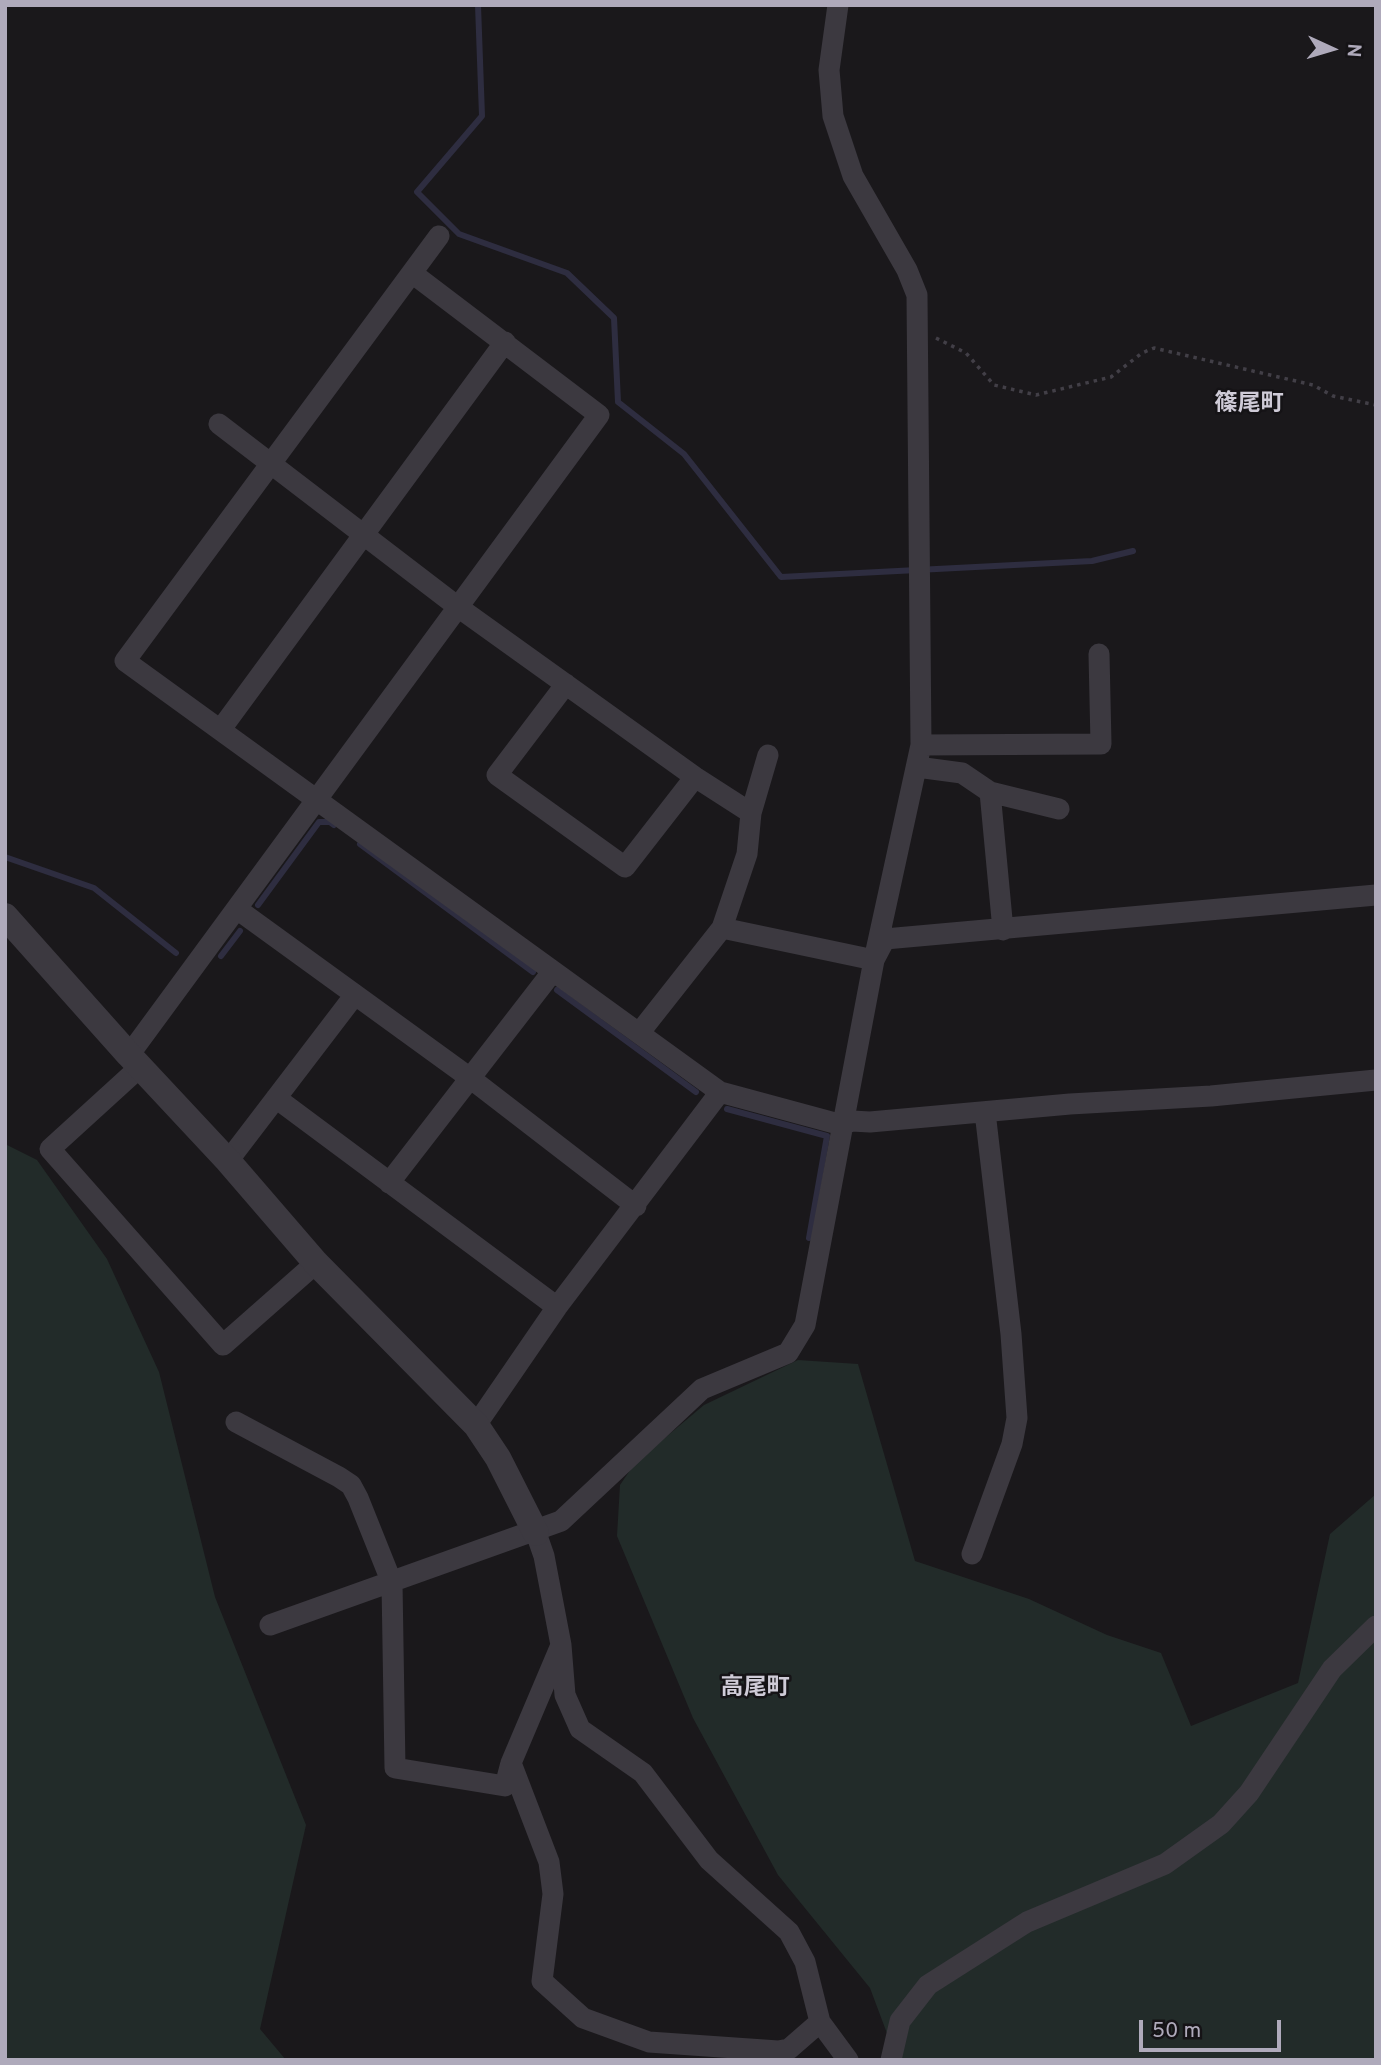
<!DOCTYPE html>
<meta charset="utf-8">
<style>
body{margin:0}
#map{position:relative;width:1381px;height:2065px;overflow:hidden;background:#1a181b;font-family:Overpass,sans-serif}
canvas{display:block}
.frame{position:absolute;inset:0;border:7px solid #afaabb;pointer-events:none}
.north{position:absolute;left:1297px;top:14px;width:70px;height:70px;-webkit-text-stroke:5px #151316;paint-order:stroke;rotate:94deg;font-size:19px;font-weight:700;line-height:28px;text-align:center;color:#afaabb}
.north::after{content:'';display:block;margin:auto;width:24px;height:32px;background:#afaabb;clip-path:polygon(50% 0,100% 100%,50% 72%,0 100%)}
.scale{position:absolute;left:1139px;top:2020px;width:142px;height:32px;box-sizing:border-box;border:4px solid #afaabb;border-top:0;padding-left:9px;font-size:21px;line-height:24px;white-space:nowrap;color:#afaabb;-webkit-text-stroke:5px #151316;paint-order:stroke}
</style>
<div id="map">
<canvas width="1381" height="2065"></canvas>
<div class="frame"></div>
<div class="north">N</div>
<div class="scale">50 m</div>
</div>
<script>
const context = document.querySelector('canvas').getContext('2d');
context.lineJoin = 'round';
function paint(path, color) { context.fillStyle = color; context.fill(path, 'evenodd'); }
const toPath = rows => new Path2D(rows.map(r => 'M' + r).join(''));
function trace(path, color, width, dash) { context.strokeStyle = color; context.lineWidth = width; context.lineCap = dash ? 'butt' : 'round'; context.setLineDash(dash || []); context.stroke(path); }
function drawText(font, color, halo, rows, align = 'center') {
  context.font = font + ' Overpass,"Noto Sans JP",sans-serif'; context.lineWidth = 5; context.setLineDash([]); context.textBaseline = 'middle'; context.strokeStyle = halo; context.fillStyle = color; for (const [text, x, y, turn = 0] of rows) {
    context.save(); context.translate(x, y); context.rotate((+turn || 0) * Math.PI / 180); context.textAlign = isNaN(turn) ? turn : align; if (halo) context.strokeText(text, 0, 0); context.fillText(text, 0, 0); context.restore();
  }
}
const green = toPath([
 [5,1144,37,1160,107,1259,159,1372,215,1597,306,1825,260,2029,286,2060,5,2060],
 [798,1360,858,1364,915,1561,1029,1599,1107,1635,1161,1653,1191,1726,1298,1683,1330,1534,1376,1494,1376,2060,897,2060,870,1988,778,1875,693,1718,617,1536,620,1485,635,1463,704,1405]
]);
const stream = toPath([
 [478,5,482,116,417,192,459,234,567,273,614,318,618,402,684,454,781,577,1092,561,1133,551],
 [360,844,533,972],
 [5,857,94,888,176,953],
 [258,905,319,822,330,822,334,825],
 [221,956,240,931],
 [557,990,696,1092],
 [727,1109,827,1136,809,1238]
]);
const path = toPath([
 [936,338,966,353,994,385,1036,395,1111,377,1142,353,1154,348,1313,385,1333,396,1376,405],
 [5,954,5,1056]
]);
const minor = toPath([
 [439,236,125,661,720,1092,842,1125,852,1121,870,1122,1070,1104,1211,1096,1376,1080],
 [219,424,458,607,695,777,751,813],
 [566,684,497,775,625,867,695,777],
 [221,729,505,342],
 [921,745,1101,744,1099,654],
 [917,767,962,773,990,792,1003,930],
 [990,792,1059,809],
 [237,909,470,1078,636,1206],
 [722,928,747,854,751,813,768,755],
 [640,1032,722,928,874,960,885,939,1376,895],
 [129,1055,599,415,412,273],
 [140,1067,50,1149,223,1345,316,1263],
 [276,1098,557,1307],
 [228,1161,354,996],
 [389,1183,553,971],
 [236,1422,339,1477,351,1485,358,1498,392,1583,395,1768,505,1786,511,1763,561,1645],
 [476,1425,557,1307,720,1092],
 [536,1533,544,1556,561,1645,565,1695,580,1729,643,1773,709,1860,789,1932,805,1962,820,2022,848,2060],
 [972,1554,1012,1444,1017,1418,1011,1334,985,1112],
 [270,1625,561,1521,702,1389,788,1353,805,1325,874,960,921,745,917,295,907,270,853,176,833,116,829,70,838,5],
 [511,1763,549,1862,553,1894,542,1981,583,2018,649,2042,778,2051,789,2049,820,2022],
 [891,2060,900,2021,928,1985,1027,1922,1165,1864,1221,1824,1249,1793,1332,1669,1376,1626]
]);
const tertiary = toPath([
 [5,916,129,1055,228,1161,316,1263,476,1425,498,1458,536,1533]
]);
const quarterNames = [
 ["篠尾町",1249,405],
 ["高尾町",755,1689]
];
paint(green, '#222b29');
trace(stream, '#2e2d40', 6);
trace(path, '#423f47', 3.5, [3.5, 5]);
trace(minor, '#3c3940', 21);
trace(tertiary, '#3c3940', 26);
drawText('bold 23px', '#cfcbd7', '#151316', quarterNames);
</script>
